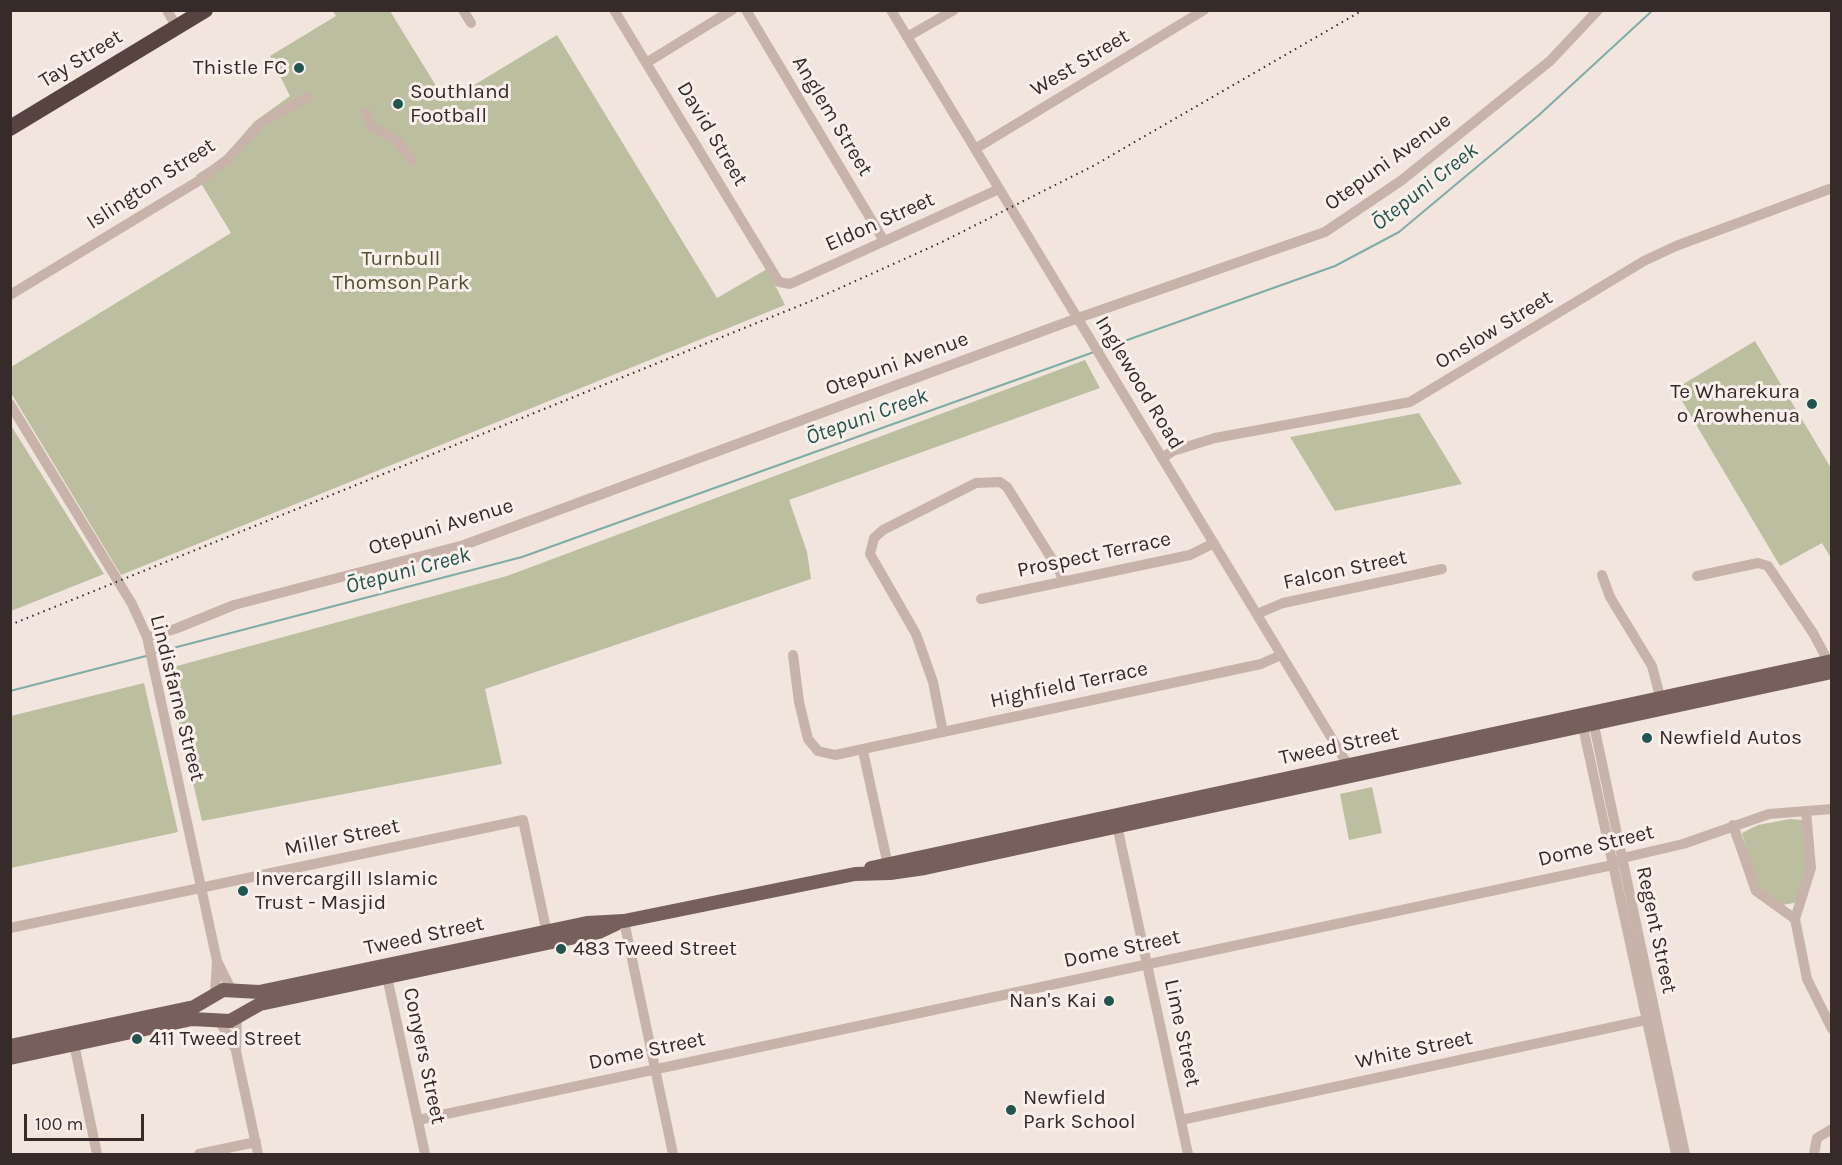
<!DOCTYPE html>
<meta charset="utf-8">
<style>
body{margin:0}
#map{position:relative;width:1842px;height:1165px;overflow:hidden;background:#f1e5de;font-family:Karla,sans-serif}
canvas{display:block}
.frame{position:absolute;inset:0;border:12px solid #372b2a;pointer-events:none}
.scale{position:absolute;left:24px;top:1114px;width:120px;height:27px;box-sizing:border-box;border:3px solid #372b2a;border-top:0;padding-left:8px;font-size:18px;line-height:21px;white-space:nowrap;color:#372b2a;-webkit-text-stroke:4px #f9efeb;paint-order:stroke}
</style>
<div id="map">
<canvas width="1842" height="1165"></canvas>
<div class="frame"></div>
<div class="scale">100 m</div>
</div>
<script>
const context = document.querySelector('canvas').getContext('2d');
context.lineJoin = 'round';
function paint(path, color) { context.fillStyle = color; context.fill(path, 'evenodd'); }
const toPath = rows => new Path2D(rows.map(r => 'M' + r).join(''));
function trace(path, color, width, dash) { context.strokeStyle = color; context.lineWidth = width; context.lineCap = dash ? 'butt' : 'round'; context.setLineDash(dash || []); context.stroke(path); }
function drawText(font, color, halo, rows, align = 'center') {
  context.font = font + ' Karla,sans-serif'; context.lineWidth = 6; context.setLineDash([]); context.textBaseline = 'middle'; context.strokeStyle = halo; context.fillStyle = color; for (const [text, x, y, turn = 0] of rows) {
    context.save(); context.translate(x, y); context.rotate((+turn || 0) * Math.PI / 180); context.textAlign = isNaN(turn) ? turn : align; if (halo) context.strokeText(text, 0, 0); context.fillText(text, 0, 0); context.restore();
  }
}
const green = toPath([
 [333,11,390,11,446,102,557,35,717,298,767,269,785,305,121,575,11,393,11,367,231,233,196,175,222,159,254,122,290,96,270,56,336,16],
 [1755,341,1831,468,1831,558,1822,543,1780,566,1675,389],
 [1085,360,1100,388,789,500,807,552,811,579,485,689,502,764,202,821,166,669,507,576],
 [1419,413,1462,484,1335,511,1290,437],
 [10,424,104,574,11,611,10,611],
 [144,683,178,832,11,868,11,716],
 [1372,787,1382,833,1349,840,1340,794],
 [1790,819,1802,820,1807,866,1798,899,1794,903,1782,905,1762,891,1754,877,1742,833,1758,825]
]);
const stream = toPath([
 [1102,349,1335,266,1399,232,1539,115,1653,10],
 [154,653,522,557,1094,352],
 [10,691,146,656]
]);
const minor = toPath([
 [167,10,177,28],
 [463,10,471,23],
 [614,10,779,282,790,284,999,189],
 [746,10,884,241],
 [891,10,1351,770],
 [907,37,954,10],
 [646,63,732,10],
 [366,112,373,127,398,142,412,161],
 [975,149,1204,10],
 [10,295,200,180,228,159,262,123,307,97],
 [10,404,132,604,147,637,217,961,215,994],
 [1162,458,1173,451,1215,438,1410,402,1644,261,1676,246,1832,188],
 [1602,575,1610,597,1652,666,1662,704],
 [1697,576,1758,563,1768,566,1813,633,1828,661],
 [981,599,1190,555,1214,543],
 [1257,614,1283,603,1442,569],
 [147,637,175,629,234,605,464,545,1078,318,1325,232,1402,180,1550,61,1598,10],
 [793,655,799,702,808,739,818,751,835,755,1261,664,1281,655],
 [1592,716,1685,1154],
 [1581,718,1676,1154],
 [943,732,933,682,916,634,870,554,874,538,883,530,976,483,1000,482,1007,487,1060,572,1063,581],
 [863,751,889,870],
 [1806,811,1811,868,1795,919,1807,979,1832,1029],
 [1116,821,1188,1154],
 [1733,825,1756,891,1795,919],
 [624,921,673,1154],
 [10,928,523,820,548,938],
 [217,961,232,991],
 [386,972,425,1154],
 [237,1016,236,1051,258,1154],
 [219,1020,236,1050],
 [73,1039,97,1154],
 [418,1120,1608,866,1627,857,1683,844,1769,814,1832,809],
 [1181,1120,1655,1018],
 [199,1154,256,1142],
 [1814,1154,1817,1138,1832,1129]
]);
const major = toPath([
 [871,868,1832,661],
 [10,1046,194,1007,223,990,259,992,587,923,624,921,855,874,890,873,925,868,1832,672],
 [10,1058,192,1019,230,1021,260,1004,599,932,616,924]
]);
const highway = toPath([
 [10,128,205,10]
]);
const rail = toPath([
 [10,625,811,301,940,243,1095,165,1363,10]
]);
const markers = [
 [299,68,6,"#22554f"],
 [398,104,6,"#22554f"],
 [1812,404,6,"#22554f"],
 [1647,738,6,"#22554f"],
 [243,891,6,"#22554f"],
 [561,949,6,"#22554f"],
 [1109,1001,6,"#22554f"],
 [137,1039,6,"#22554f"],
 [1011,1110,6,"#22554f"]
];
const streetNames = [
 ["Tay Street",81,59,-31],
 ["West Street",1080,63,-31],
 ["Anglem Street",832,116,59],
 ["David Street",712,134,59],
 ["Otepuni Avenue",1388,162,-36],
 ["Islington Street",151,184,-33],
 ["Eldon Street",880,222,-24],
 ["Onslow Street",1494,330,-31],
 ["Otepuni Avenue",897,364,-20],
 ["Inglewood Road",1139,383,59],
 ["Otepuni Avenue",441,527,-17],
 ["Prospect Terrace",1094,555,-12],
 ["Falcon Street",1345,570,-12],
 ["Highfield Terrace",1069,685,-12],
 ["Lindisfarne Street",177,698,76],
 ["Tweed Street",1339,746,-12],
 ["Miller Street",342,838,-12],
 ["Dome Street",1596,846,-14],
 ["Regent Street",1656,930,78],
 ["Tweed Street",424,936,-12],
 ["Dome Street",1122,949,-12],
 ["Lime Street",1182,1033,78],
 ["White Street",1414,1050,-12],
 ["Dome Street",647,1051,-12],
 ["Conyers Street",424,1056,78]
];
const poiNames = [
 ["Thistle FC",287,68,"right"],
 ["Southland",410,92],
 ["Football",410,116],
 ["Te Wharekura",1800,392,"right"],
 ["o Arowhenua",1800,416,"right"],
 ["Newfield Autos",1659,738],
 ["Invercargill Islamic",255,879],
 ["Trust - Masjid",255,903],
 ["483 Tweed Street",573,949],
 ["Nan's Kai",1097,1001,"right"],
 ["411 Tweed Street",149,1039],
 ["Newfield",1023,1098],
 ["Park School",1023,1122]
];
const parkNames = [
 ["Turnbull",401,259],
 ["Thomson Park",401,283]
];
const waterNames = [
 ["Ōtepuni Creek",1425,187,-38],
 ["Ōtepuni Creek",867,417,-20],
 ["Ōtepuni Creek",408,571,-15]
];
paint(green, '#bbbf9f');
trace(stream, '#7faca5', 2);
trace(minor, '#c8b3ab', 10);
trace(major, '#77605c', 14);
trace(highway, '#574441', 16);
trace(rail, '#372b2a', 2, [1.5, 4.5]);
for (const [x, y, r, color] of markers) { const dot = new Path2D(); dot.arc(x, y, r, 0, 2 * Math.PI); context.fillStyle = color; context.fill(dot); trace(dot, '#f9efeb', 2); }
drawText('21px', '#372b2a', '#f9efeb', streetNames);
drawText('21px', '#372b2a', '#f9efeb', poiNames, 'left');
drawText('21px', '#4d532f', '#f9efeb', parkNames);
drawText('italic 22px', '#22554f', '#f9efeb', waterNames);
</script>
